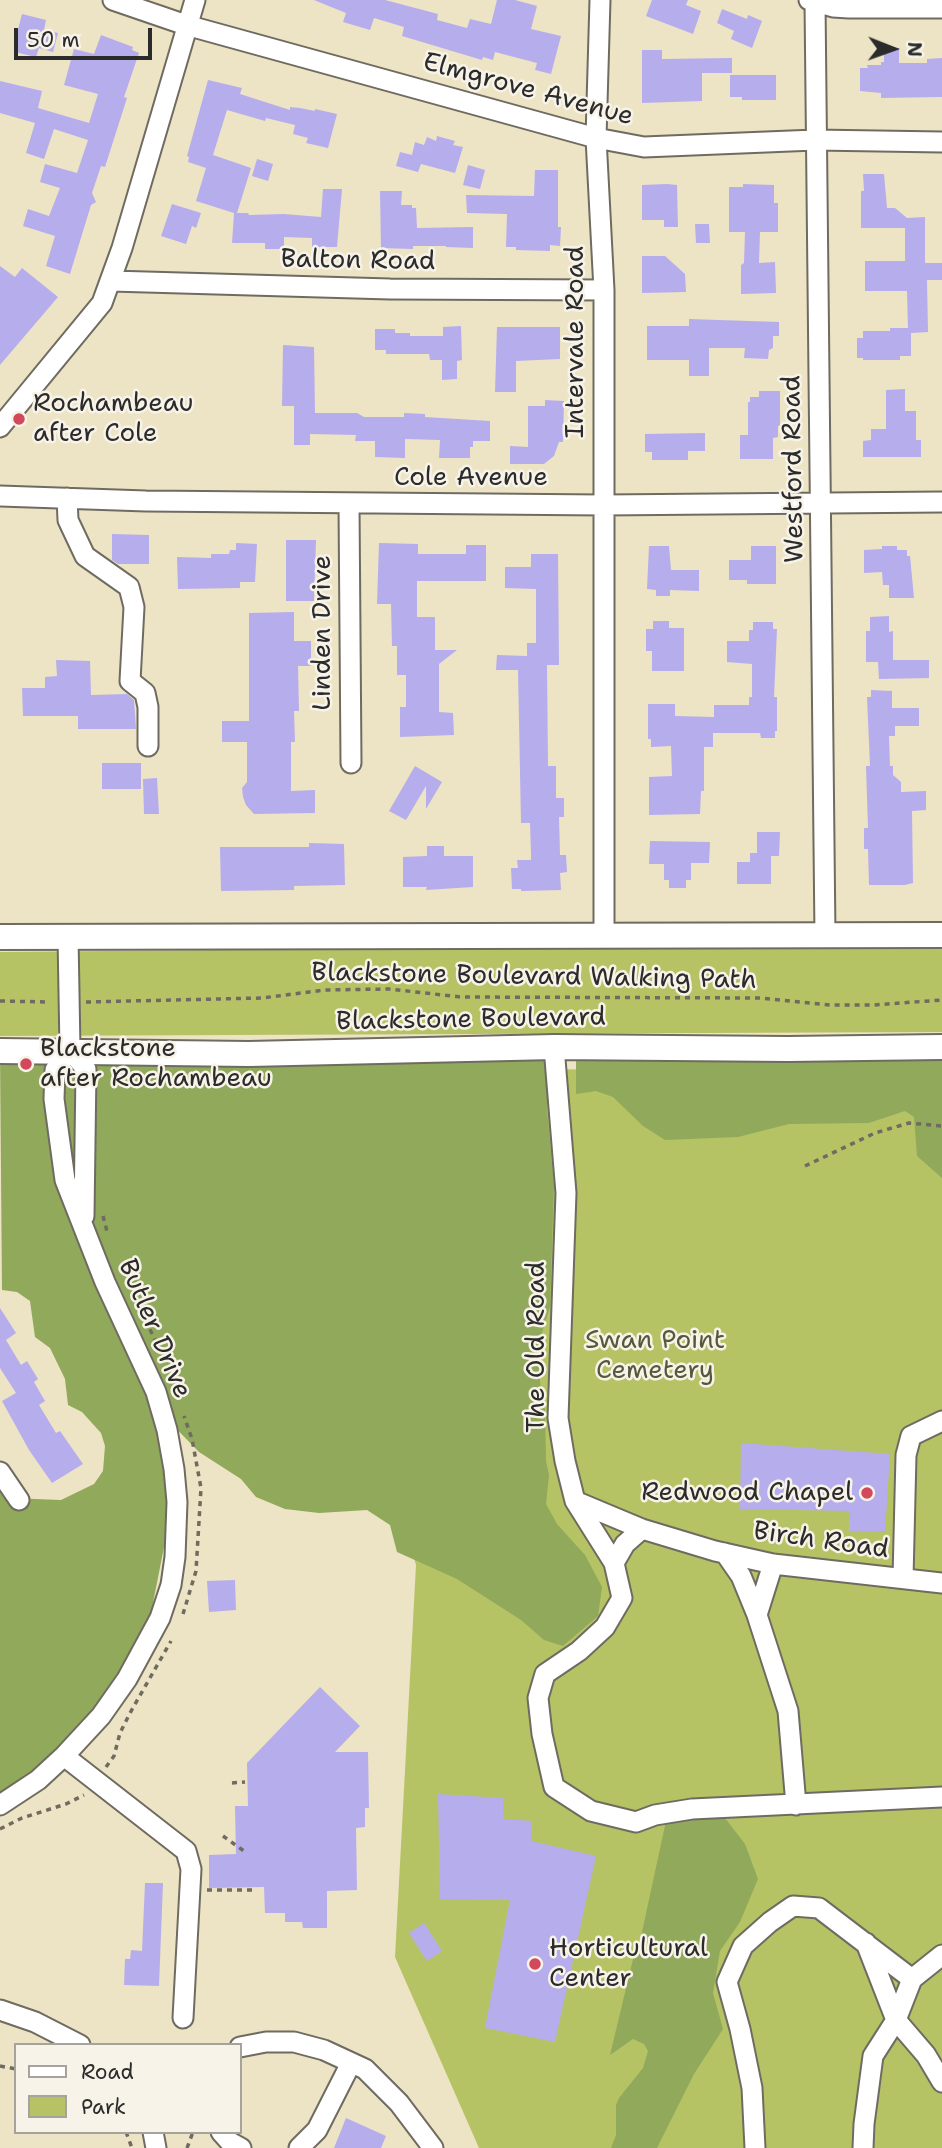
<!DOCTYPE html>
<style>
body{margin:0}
#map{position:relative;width:942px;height:2148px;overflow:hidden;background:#ede3c5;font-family:"Shantell Sans",sans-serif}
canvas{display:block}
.legend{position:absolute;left:14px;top:2043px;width:228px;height:91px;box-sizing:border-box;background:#f7f3e8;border:2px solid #a5a39c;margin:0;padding:9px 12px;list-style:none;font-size:21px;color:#2b2b2b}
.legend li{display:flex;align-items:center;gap:14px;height:35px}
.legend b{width:35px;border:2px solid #a5a39c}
.north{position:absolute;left:858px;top:14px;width:70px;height:70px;-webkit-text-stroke:5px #f7f3e8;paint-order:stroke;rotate:91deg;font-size:19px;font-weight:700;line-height:28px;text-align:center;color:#2b2b2b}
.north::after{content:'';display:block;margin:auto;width:24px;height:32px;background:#2b2b2b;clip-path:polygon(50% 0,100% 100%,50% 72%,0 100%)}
.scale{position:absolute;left:14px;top:28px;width:138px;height:32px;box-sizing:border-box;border:4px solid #2b2b2b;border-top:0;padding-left:9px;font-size:21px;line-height:24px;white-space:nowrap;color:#2b2b2b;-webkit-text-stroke:5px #f7f3e8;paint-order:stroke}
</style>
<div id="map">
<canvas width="942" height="2148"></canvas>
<ul class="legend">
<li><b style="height:9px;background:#fff"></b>Road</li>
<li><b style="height:19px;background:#b6c365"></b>Park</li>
</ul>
<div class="north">N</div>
<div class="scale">50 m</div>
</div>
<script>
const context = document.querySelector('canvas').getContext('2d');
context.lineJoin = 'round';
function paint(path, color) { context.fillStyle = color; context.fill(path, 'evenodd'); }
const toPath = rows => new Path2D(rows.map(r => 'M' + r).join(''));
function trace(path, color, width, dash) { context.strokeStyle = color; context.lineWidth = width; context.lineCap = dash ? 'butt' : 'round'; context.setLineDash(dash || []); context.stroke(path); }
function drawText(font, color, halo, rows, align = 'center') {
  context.font = font + ' "Shantell Sans",sans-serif'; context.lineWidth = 5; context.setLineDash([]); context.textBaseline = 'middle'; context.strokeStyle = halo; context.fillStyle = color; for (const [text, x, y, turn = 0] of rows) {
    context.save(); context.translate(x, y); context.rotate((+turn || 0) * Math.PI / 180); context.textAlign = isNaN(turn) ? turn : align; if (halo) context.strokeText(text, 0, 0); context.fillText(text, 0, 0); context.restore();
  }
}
const green = toPath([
 [942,943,942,1032,0,1036,0,952],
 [942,1066,942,2148,479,2148,395,1957,416,1565,277,1072]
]);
const forest = toPath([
 [547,1051,547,1109,554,1185,550,1307,540,1339,540,1382,545,1409,546,1461,549,1475,546,1504,557,1524,585,1555,602,1587,598,1616,563,1646,544,1640,521,1620,457,1579,397,1552,390,1525,367,1510,319,1513,285,1509,256,1497,241,1479,199,1452,159,1411,166,1481,168,1527,147,1633,93,1721,0,1807,0,1485,9,1498,61,1500,94,1484,103,1471,105,1446,101,1433,82,1412,68,1405,65,1379,50,1348,35,1337,30,1301,17,1292,2,1290,0,1052],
 [942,1051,942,1178,917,1156,914,1117,905,1111,869,1123,789,1124,738,1137,665,1140,643,1126,613,1097,596,1091,576,1094,576,1052],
 [679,1817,725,1818,745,1844,758,1879,740,1922,720,1951,713,1993,723,2029,694,2074,657,2148,611,2148,616,2135,616,2105,619,2098,643,2068,648,2051,644,2044,633,2039,610,2055,634,1955,642,1932,666,1821]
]);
const building = toPath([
 [314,0,385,0,438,14,437,20,467,28,470,19,491,24,497,0,515,0,537,6,531,29,561,36,551,74,535,70,537,63,495,52,493,60,483,57,482,60,402,36,404,27,374,18,370,30,343,22,346,13],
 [652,0,688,0,686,5,701,11,693,34,646,16],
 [722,9,747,19,748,15,762,21,752,48,731,39,734,31,717,23],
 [22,14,46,20,44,30,58,33,53,52,39,48,36,57,15,52,17,45,14,45],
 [101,35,133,47,132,50,139,53,124,97,127,98,105,167,101,166,92,193,96,202,91,205,70,274,46,266,55,236,23,226,28,209,49,216,60,188,40,182,45,164,77,173,88,140,54,129,44,159,26,153,35,123,0,113,0,81,42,91,38,108,89,123,98,94,64,85,74,49,94,54],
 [884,48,899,48,899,63,927,63,927,59,942,58,942,97,881,98,881,93,860,91,860,68,868,68,867,65,881,65,881,62,884,62],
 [642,50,662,50,662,59,732,58,732,73,702,73,702,101,642,103],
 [730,75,776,75,776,100,742,100,742,97,730,97],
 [208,80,242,88,240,94,290,110,290,107,300,108,315,111,315,109,337,114,328,148,306,143,308,138,293,134,295,125,266,118,265,121,227,110,213,155,251,168,237,213,248,213,249,215,284,214,321,217,323,189,342,189,337,247,312,247,312,238,284,237,284,249,265,249,265,243,232,243,234,213,196,201,206,168,188,162,189,157,187,156],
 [437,136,455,141,453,145,463,147,455,173,421,164,418,172,396,166,400,152,412,155,415,142,424,145,427,137,436,141],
 [257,159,273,164,268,181,252,176],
 [468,165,485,170,480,189,463,185],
 [535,170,558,170,558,227,561,227,560,246,550,245,550,251,516,250,516,247,506,247,507,214,467,213,466,195,534,196],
 [863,174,884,174,887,208,895,208,907,218,925,217,925,263,942,263,942,280,927,280,928,332,911,333,911,356,900,356,900,360,863,360,863,358,857,358,857,338,863,338,863,331,890,331,890,328,908,328,907,291,865,291,865,261,905,261,905,228,861,228,861,191,864,191],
 [667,184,677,185,678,227,664,227,664,220,642,220,642,185],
 [743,184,774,185,774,203,778,203,778,232,760,232,759,263,775,262,776,293,741,294,741,265,744,263,745,232,729,232,729,187,743,187],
 [380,191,402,191,401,205,412,205,412,208,416,208,417,228,473,227,473,248,446,247,446,246,413,246,413,249,381,248],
 [172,204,201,213,196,228,192,226,186,244,161,236],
 [695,224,709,224,710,243,696,243],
 [642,256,665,256,685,274,686,292,642,293],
 [0,266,15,277,22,268,58,297,0,365],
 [689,319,779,322,779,336,773,336,773,348,769,350,768,359,744,358,745,348,709,348,709,376,689,376,689,360,647,360,647,326,689,326],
 [461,326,462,360,457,361,457,379,442,380,442,360,430,360,429,354,386,354,386,350,375,350,375,329,395,329,395,333,410,333,410,336,443,336,443,327],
 [497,327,560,327,560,359,516,361,516,392,495,392],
 [283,345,314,347,315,413,357,413,364,417,404,417,404,413,425,414,425,417,490,421,490,441,473,441,473,447,470,447,470,458,439,458,440,440,405,439,405,458,375,457,375,441,355,441,356,435,310,434,310,445,294,445,294,406,282,406],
 [905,389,905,411,916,411,916,440,921,440,921,457,863,457,863,441,871,440,871,429,886,429,886,390],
 [759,391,780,391,780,426,778,426,778,437,773,438,773,459,740,459,740,435,748,435,748,402,750,402,750,397,759,397],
 [545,400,564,401,563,442,559,442,554,456,544,464,510,464,510,446,528,447,528,406,545,406],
 [705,433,705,451,688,451,688,460,652,460,652,452,645,452,645,434],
 [112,534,149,535,149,564,118,564,112,560],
 [286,540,316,540,314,601,286,601],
 [236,543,257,544,255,582,240,582,240,588,178,589,177,557,211,558,211,554,229,554,230,550,236,550],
 [379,543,418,544,418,554,466,554,466,545,486,545,486,581,417,581,417,617,435,617,435,650,457,650,439,664,439,712,453,713,454,735,400,737,400,707,406,707,406,675,397,675,397,646,392,646,391,604,377,604],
 [649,546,669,546,671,570,699,570,699,591,670,590,670,596,656,596,656,590,647,589],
 [751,546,776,546,776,584,747,584,747,580,729,580,729,560,751,560],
 [882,546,897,546,897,550,907,550,907,556,910,556,914,598,889,598,889,585,883,585,882,572,864,573,864,550,882,549],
 [531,554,558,554,559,665,547,665,548,766,556,766,556,798,564,798,564,817,559,817,560,855,566,855,567,872,560,873,561,890,521,891,521,889,512,889,511,868,518,868,517,860,531,860,531,853,530,823,521,823,518,670,496,670,497,655,527,656,527,643,536,643,536,589,505,588,505,567,531,567],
 [294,612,294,641,311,641,311,666,298,666,299,711,294,711,295,742,291,742,291,791,315,790,315,813,254,814,246,805,243,797,242,788,247,782,247,742,222,742,222,721,249,721,249,613],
 [889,616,889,632,893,631,893,660,929,660,929,678,879,679,878,662,866,662,866,631,870,631,870,617],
 [653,621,669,621,669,628,684,628,684,671,652,671,652,651,646,651,646,629,653,629],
 [753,622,773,622,773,629,777,629,774,697,777,697,777,731,775,731,775,738,761,738,760,733,713,733,713,747,704,747,704,791,701,791,700,814,649,815,649,777,672,776,671,746,651,747,651,739,648,739,648,704,675,704,675,716,714,717,714,705,749,705,749,697,752,697,752,664,727,662,727,641,749,641,749,630,753,630],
 [56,660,90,661,91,695,127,694,134,700,136,729,78,729,78,716,23,716,22,688,45,688,45,677,57,676],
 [871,690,892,691,892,708,919,708,919,726,895,726,895,736,889,736,890,766,893,766,893,775,901,782,901,792,926,791,926,810,912,811,913,883,905,885,869,885,868,849,864,849,864,828,868,828,866,766,870,766,867,697,871,697],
 [102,763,141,763,141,789,102,789],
 [415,766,442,782,426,809,426,786,406,820,389,811],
 [157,778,159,814,144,814,143,779],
 [757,832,780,832,779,856,771,856,771,884,737,884,737,862,750,862,750,853,757,853],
 [650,841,710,842,709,863,691,863,691,880,686,880,686,888,669,888,669,880,664,880,664,864,649,864],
 [309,843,344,844,345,885,294,886,294,890,221,891,220,847,309,847],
 [427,846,444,846,444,856,473,856,473,887,426,890,427,887,403,887,403,857,427,856],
 [0,1308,16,1333,6,1340,21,1365,27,1361,38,1379,34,1382,45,1401,39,1405,56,1433,60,1431,83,1464,52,1483,29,1450,2,1401,16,1393,0,1368],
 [741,1443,890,1454,885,1531,849,1531,850,1511,740,1509],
 [235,1580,236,1610,209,1612,207,1581],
 [320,1687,360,1726,335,1752,368,1752,369,1808,365,1808,365,1827,356,1828,357,1890,327,1891,327,1928,303,1928,302,1922,285,1922,285,1913,265,1913,264,1887,209,1888,209,1855,236,1854,235,1806,248,1806,247,1763],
 [438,1794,503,1798,503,1819,532,1821,531,1841,596,1856,555,2042,485,2028,510,1900,440,1899],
 [145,1883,163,1883,159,1986,124,1985,125,1959,130,1959,131,1950,142,1951],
 [424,1923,442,1951,427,1961,409,1933],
 [346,2118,386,2136,381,2148,334,2148]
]);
const path = toPath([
 [0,1001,50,1002],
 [86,1002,262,998,325,990,389,989,461,997,761,998,830,1005,873,1005,942,1000],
 [805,1166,875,1133,909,1123,942,1126],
 [103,1216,108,1235],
 [129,1284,167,1366],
 [183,1614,196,1571,201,1488,192,1439,184,1416],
 [106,1767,114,1756,120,1733,130,1713,171,1641],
 [232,1783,245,1782],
 [0,1829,22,1818,66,1804,84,1795],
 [223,1836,244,1851],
 [207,1890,257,1890],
 [0,2066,16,2069],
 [126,2132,132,2148],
 [187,2148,193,2132]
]);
const minor = toPath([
 [113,0,186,25,596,138,644,147,815,140,942,142],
 [600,0,596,138,604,290,604,936],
 [809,0,833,7,849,8,942,8],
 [815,2,825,936],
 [111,281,390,289,604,290],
 [0,427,102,303,122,248,195,0],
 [0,496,146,501,603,505,942,502],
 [67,498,68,520,85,556,129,587,134,607,130,681,145,693,148,707,148,746],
 [349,504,351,763],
 [68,936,70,1050,86,1069,84,1216],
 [554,1047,566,1193,558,1418,565,1461,575,1501,614,1563,622,1598,605,1627,579,1651,545,1674,538,1698,542,1734,554,1787,591,1811,636,1822,655,1815,692,1809,942,1797],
 [0,1472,19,1500],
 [575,1501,642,1529,715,1551,773,1564,942,1583],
 [725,1553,741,1576,757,1615],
 [614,1563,625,1544,642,1529],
 [773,1564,757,1615,788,1711,796,1805],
 [903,1578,906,1455,911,1436,942,1421],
 [64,1756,186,1851,191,1869,183,2018],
 [0,1805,38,1780,64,1756,101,1716,127,1679,160,1618,171,1585,175,1557,177,1502,174,1469,167,1430,156,1392,105,1282,65,1180,54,1099,55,1070,70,1050],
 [866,1943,896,2020,926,2055,942,2082],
 [0,2010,35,2022,80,2045],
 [240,2047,266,2042,294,2042,324,2050,365,2069,399,2103,433,2148],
 [153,2132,156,2148],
 [221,2132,230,2142,241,2148],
 [299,2148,317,2130,351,2063],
 [755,2148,752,2088,740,2029,727,1982,743,1946,770,1922,793,1906,819,1908,912,1979],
 [863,2148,864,2124,873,2056,896,2020,912,1979,942,1955]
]);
const major = toPath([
 [0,937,942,935],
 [0,1051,249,1054,554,1047,788,1049,942,1047]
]);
const markers = [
 [19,419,7,"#d1495b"],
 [26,1064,7,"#d1495b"],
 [867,1493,7,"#d1495b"],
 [535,1964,7,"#d1495b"]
];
const streetNames = [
 ["Elmgrove Avenue",528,90,15],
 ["Balton Road",358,261,1],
 ["Intervale Road",576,342,-90],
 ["Westford Road",794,469,-91],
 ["Cole Avenue",471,478],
 ["Linden Drive",323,633,-90],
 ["Blackstone Boulevard Walking Path",534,977,1],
 ["Blackstone Boulevard",471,1020,-1],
 ["Butler Drive",154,1329,67],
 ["The Old Road",537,1347,-90],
 ["Birch Road",821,1541,8]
];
const poiNames = [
 ["Rochambeau",33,404],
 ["after Cole",33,434],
 ["Blackstone",40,1049],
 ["after Rochambeau",40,1079],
 ["Redwood Chapel",853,1493,"right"],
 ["Horticultural",549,1949],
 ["Center",549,1979]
];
const parkNames = [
 ["Swan Point",655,1341],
 ["Cemetery",655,1371]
];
paint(green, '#b6c365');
paint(forest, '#90a95a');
paint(building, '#b6aded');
trace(minor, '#6f6b61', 23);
trace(major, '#6f6b61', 28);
trace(path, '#6f6b61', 3.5, [5, 5]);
trace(minor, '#fff', 19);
trace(major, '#fff', 24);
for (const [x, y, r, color] of markers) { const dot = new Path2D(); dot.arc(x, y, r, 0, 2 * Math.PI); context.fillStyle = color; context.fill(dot); trace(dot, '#f7f3e8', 2.5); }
drawText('26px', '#2b2b2b', '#f7f3e8', streetNames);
drawText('26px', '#2b2b2b', '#f7f3e8', poiNames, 'left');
drawText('26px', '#55593c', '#f7f3e8', parkNames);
</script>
